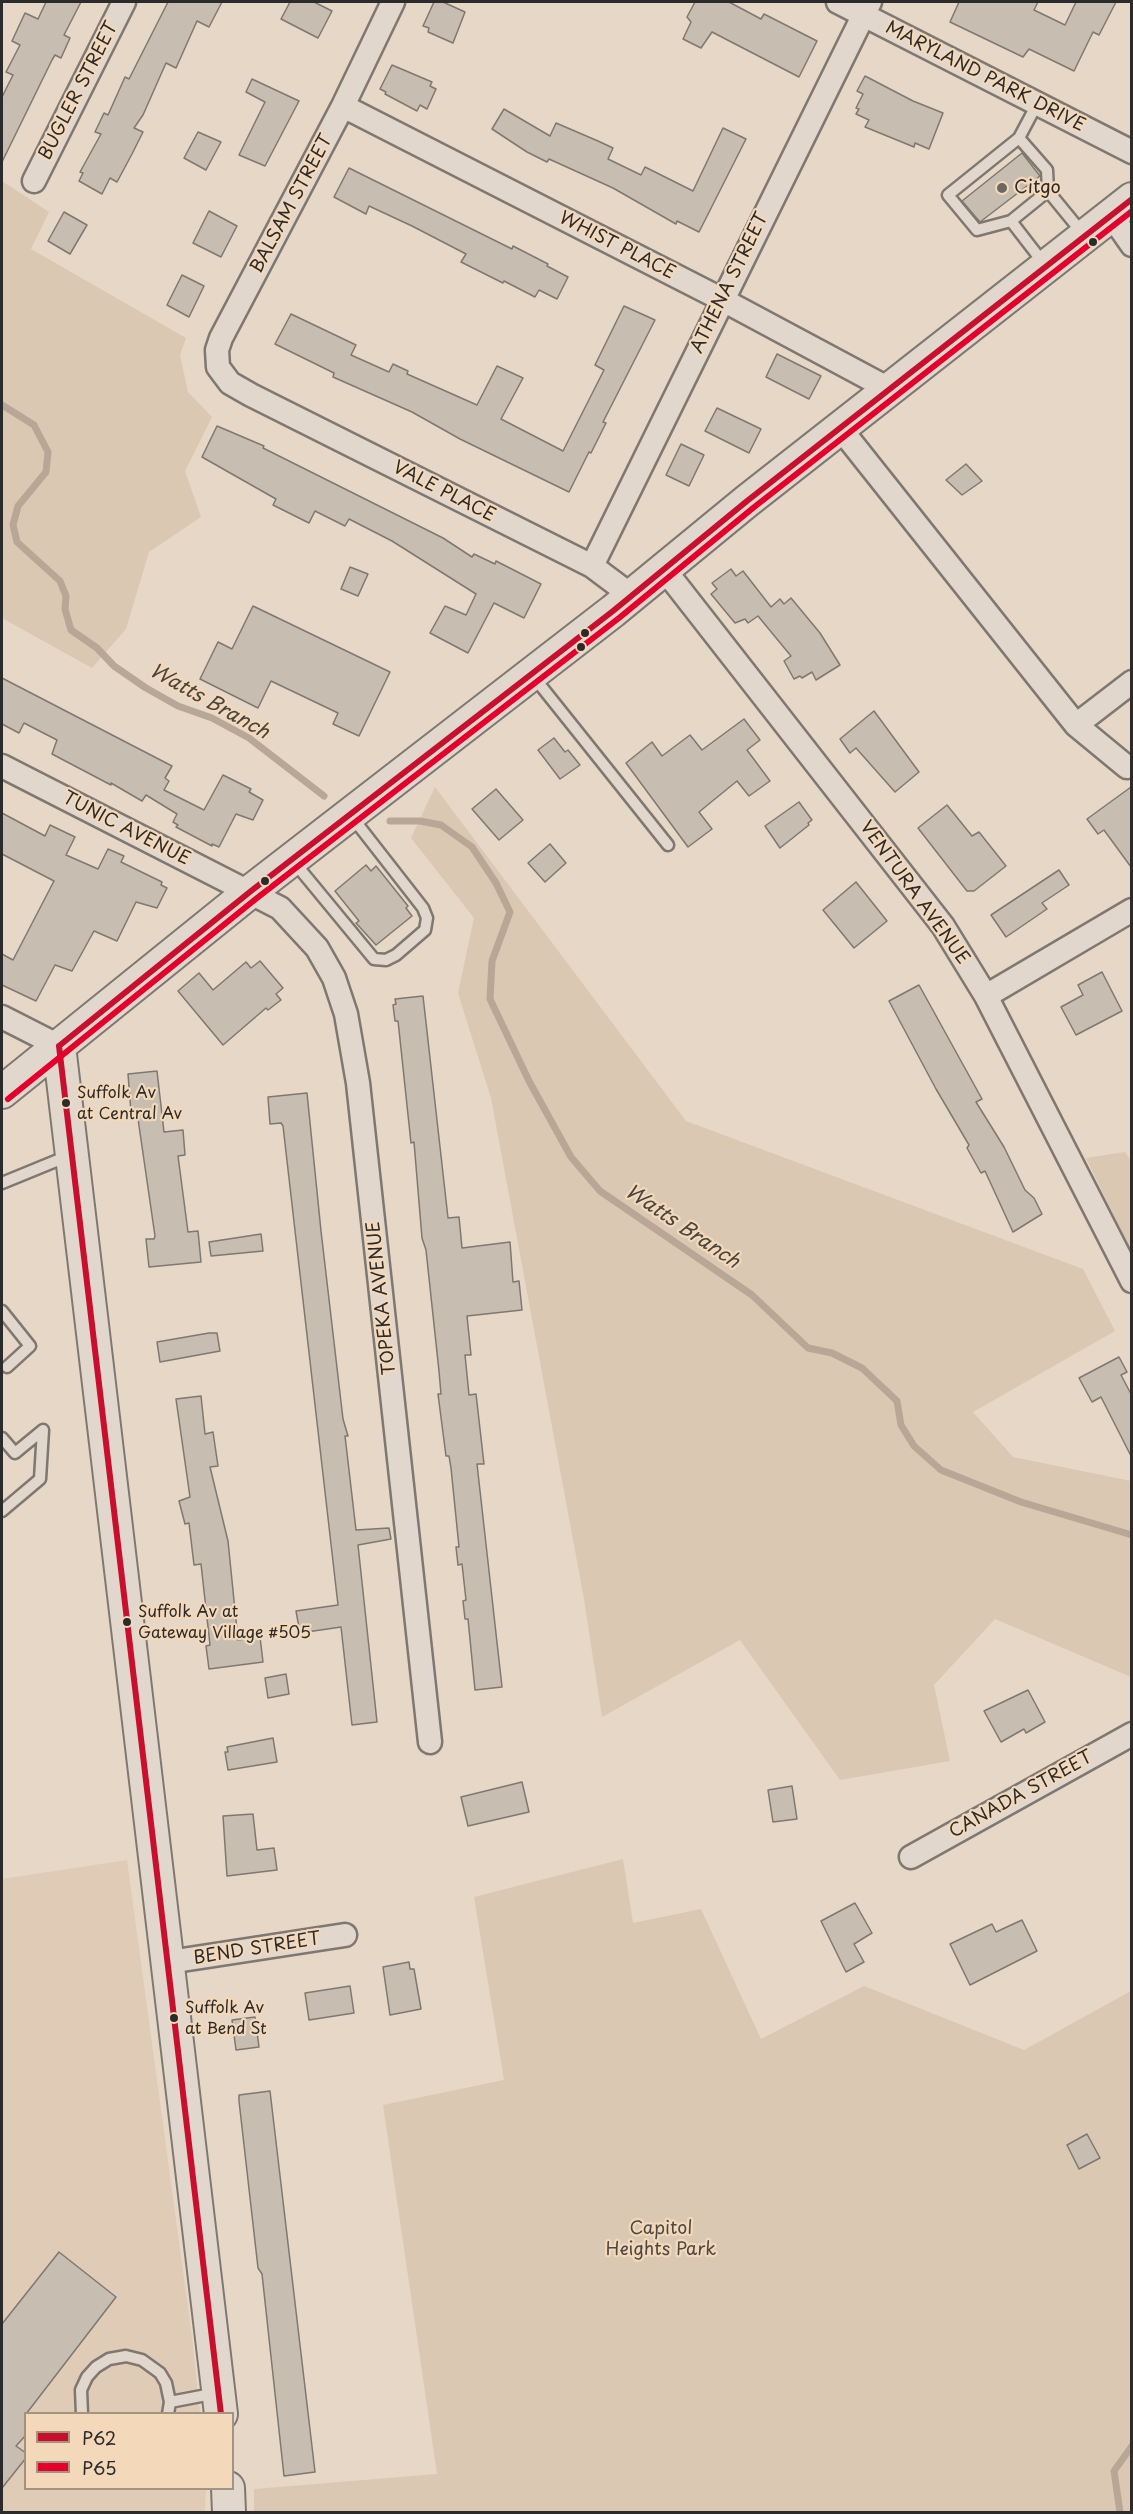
<!DOCTYPE html>
<style>
body{margin:0}
#map{position:relative;width:1133px;height:2514px;overflow:hidden;background:#e6d7c7;font-family:"Playpen Sans",sans-serif}
canvas{display:block}
.frame{position:absolute;inset:0;border:3px solid #2b2b2b;pointer-events:none}
.legend{position:absolute;left:24px;top:2412px;width:210px;height:78px;box-sizing:border-box;background:#f3d8ba;border:2px solid #a39381;margin:0;padding:8px 10px;list-style:none;font-size:18px;color:#2b2b2b}
.legend li{display:flex;align-items:center;gap:12px;height:30px}
.legend b{width:30px;border:2px solid #a39381}
</style>
<div id="map">
<canvas width="1133" height="2514"></canvas>
<div class="frame"></div>
<ul class="legend">
<li><b style="height:8px;background:#c8102e"></b>P62</li>
<li><b style="height:8px;background:#e4002b"></b>P65</li>
</ul>
</div>
<script>
const context = document.querySelector('canvas').getContext('2d');
context.lineJoin = 'round';
function paint(path, color) { context.fillStyle = color; context.fill(path, 'evenodd'); }
const toPath = rows => new Path2D(rows.map(r => 'M' + r).join(''));
function trace(path, color, width, dash) { context.strokeStyle = color; context.lineWidth = width; context.lineCap = dash ? 'butt' : 'round'; context.setLineDash(dash || []); context.stroke(path); }
function drawText(font, color, halo, rows, align = 'center') {
  context.font = font + ' "Playpen Sans",sans-serif'; context.lineWidth = 4.5; context.setLineDash([]); context.textBaseline = 'middle'; context.strokeStyle = halo; context.fillStyle = color; for (const [text, x, y, turn = 0] of rows) {
    context.save(); context.translate(x, y); context.rotate((+turn || 0) * Math.PI / 180); context.textAlign = isNaN(turn) ? turn : align; if (halo) context.strokeText(text, 0, 0); context.fillText(text, 0, 0); context.restore();
  }
}
const built = toPath([
 [127,1860,192,2337,200,2413,26,2414,26,2488,206,2489,205,2512,2,2512,2,1879]
]);
const green = toPath([
 [2,181,49,212,31,249,186,338,180,355,188,392,212,417,185,471,201,517,149,552,126,629,92,668,2,618],
 [435,787,686,1121,1083,1269,1115,1331,973,1412,1013,1457,1131,1481,1131,1677,995,1619,934,1685,950,1761,840,1780,740,1640,602,1717,584,1599,491,1098,458,993,474,918,411,838],
 [1125,1152,1131,1161,1131,1252,1086,1158],
 [623,1859,633,1923,701,1909,761,2039,864,1986,1024,2050,1131,1991,1131,2512,254,2512,254,2489,437,2474,383,2105,504,2080,474,1897]
]);
const stream = toPath([
 [2,405,34,425,48,452,46,472,18,506,13,525,17,542,60,581,66,596,65,609,71,630,97,648,114,666,146,688,178,706,212,718,249,738,324,796],
 [390,821,420,821,441,825,472,847,496,883,510,912,492,961,490,999,529,1081,571,1157,600,1191,752,1295,808,1348,832,1353,862,1368,897,1401,901,1425,914,1446,941,1470,1021,1502,1132,1535],
 [1120,2512,1114,2471,1132,2446]
]);
const building = toPath([
 [46,2,81,2,64,35,70,38,61,58,55,55,52,60,2,162,2,97,13,75,6,72,20,45,12,41,25,13,38,19,46,2],
 [168,2,222,2,209,27,197,21,176,68,166,63,143,115,134,128,143,132,132,154,117,182,110,178,102,194,79,181,83,173,80,172,101,134,95,132,104,113,108,115,125,77,129,79,168,2],
 [290,2,314,2,332,11,318,38,281,19,290,2],
 [434,2,443,2,465,12,453,43,428,32,429,28,423,26,434,2],
 [695,2,729,2,761,19,764,14,817,41,799,77,712,32,701,48,683,39,691,22,687,17,695,2],
 [959,2,1038,2,1034,10,1065,25,1076,2,1116,2,1099,35,1093,32,1074,71,1029,49,1023,57,950,22,959,2],
 [392,65,432,82,430,86,436,89,427,109,420,105,417,111,385,94,386,92,380,89,392,65],
 [865,76,913,101,943,113,929,149,915,143,914,147,865,127,869,120,856,114,859,109,856,108,863,94,857,91,865,76],
 [252,79,299,101,265,166,239,155,265,102,246,92,252,79],
 [504,109,550,136,556,123,598,141,613,148,608,159,641,175,645,167,693,191,723,128,746,139,699,232,677,221,676,224,613,188,549,159,547,162,527,152,492,129,504,109],
 [198,132,221,142,206,170,184,158,198,132],
 [1022,153,1040,176,980,222,962,201,1022,153],
 [349,168,512,249,513,246,548,264,547,266,568,277,557,299,539,290,535,297,504,281,503,283,461,262,466,254,412,226,369,206,366,214,334,197,349,168],
 [209,211,237,226,221,257,193,243,209,211],
 [64,212,87,225,70,254,48,241,64,212],
 [182,275,204,286,189,317,167,305,182,275],
 [624,306,655,320,603,422,606,423,591,453,589,452,569,492,460,439,412,412,333,377,334,373,275,344,291,314,356,345,351,355,389,372,393,364,408,371,407,374,477,405,497,366,523,378,501,419,563,451,604,370,595,365,624,306],
 [777,354,821,376,809,399,766,377,777,354],
 [717,408,761,429,749,453,705,431,717,408],
 [217,426,264,446,263,448,443,538,472,557,474,554,495,564,496,561,541,584,524,618,494,603,468,653,430,633,445,606,466,615,476,594,392,541,349,519,345,526,315,511,309,523,273,505,276,499,202,457,217,426],
 [681,444,704,455,689,486,666,475,681,444],
 [966,464,982,481,962,495,946,480,966,464],
 [350,567,368,574,358,596,341,589,350,567],
 [731,569,736,576,743,571,771,607,780,599,784,604,791,598,820,633,840,665,816,680,812,672,802,678,800,676,794,679,784,661,791,656,758,616,748,623,745,619,735,623,711,594,717,589,712,583,731,569],
 [253,606,390,672,359,736,333,724,338,713,271,681,258,708,200,679,218,642,232,649,253,606],
 [2,678,172,766,165,778,169,781,164,790,204,810,223,775,251,789,249,792,263,800,253,820,236,814,219,847,212,844,212,846,176,827,178,825,173,822,177,814,146,795,142,801,111,783,111,785,52,754,57,740,24,723,19,733,2,724,2,678],
 [874,711,919,772,895,792,856,748,850,753,840,739,874,711],
 [744,719,760,740,747,750,770,781,749,796,737,781,699,812,712,829,688,847,626,763,652,742,662,756,690,735,702,750,744,719],
 [554,738,565,752,568,750,580,765,560,779,538,750,554,738],
 [1131,787,1131,867,1104,830,1098,834,1087,819,1131,787],
 [496,789,523,820,499,840,472,809,496,789],
 [799,802,812,820,808,823,809,825,780,848,765,826,799,802],
 [947,805,972,836,979,832,1006,866,974,891,967,891,918,828,947,805],
 [2,813,45,836,50,825,75,837,66,855,98,869,108,849,124,856,121,862,162,882,161,885,167,888,157,908,136,902,117,941,94,931,72,971,55,965,36,1001,2,985,2,954,13,960,54,881,2,854,2,813],
 [550,844,566,863,545,882,528,863,550,844],
 [366,865,371,871,376,866,408,906,406,908,412,916,376,945,356,923,359,921,335,891,366,865],
 [1059,870,1069,885,1042,903,1047,909,1006,937,991,915,1059,870],
 [856,882,887,921,854,948,823,910,856,882],
 [260,961,283,988,276,994,281,1000,268,1010,266,1008,223,1045,178,991,199,973,213,990,246,962,251,968,260,961],
 [1102,972,1122,1011,1076,1035,1061,1007,1083,995,1078,985,1102,972],
 [919,985,982,1099,976,1102,1004,1147,1025,1190,1034,1198,1042,1214,1013,1232,985,1171,981,1173,967,1148,969,1145,936,1089,889,1001,919,985],
 [423,996,448,1218,459,1217,462,1248,510,1242,513,1282,519,1281,522,1310,467,1316,471,1355,465,1355,469,1395,476,1394,484,1464,477,1464,502,1687,475,1690,468,1619,465,1619,463,1601,466,1600,462,1564,458,1565,456,1547,459,1547,451,1468,449,1456,446,1456,438,1394,441,1394,439,1371,426,1250,422,1238,414,1142,411,1143,399,1030,398,1021,395,1021,393,1005,396,1004,395,999,423,996],
 [157,1071,164,1132,183,1130,185,1155,178,1156,188,1232,198,1231,201,1262,149,1267,146,1239,154,1239,155,1236,137,1112,131,1112,128,1074,157,1071],
 [307,1093,321,1231,343,1419,348,1436,345,1436,356,1530,389,1528,391,1539,358,1545,377,1722,352,1725,341,1627,300,1633,296,1611,338,1605,283,1126,281,1123,270,1124,268,1097,307,1093],
 [261,1234,263,1251,211,1256,209,1242,261,1234],
 [209,1333,217,1333,220,1351,160,1362,157,1342,209,1333],
 [1119,1357,1127,1372,1121,1375,1131,1394,1131,1456,1101,1397,1092,1402,1079,1378,1119,1357],
 [201,1396,205,1434,213,1432,218,1466,210,1467,228,1541,238,1640,260,1637,263,1662,209,1669,206,1646,210,1645,201,1564,194,1565,189,1523,185,1524,179,1501,190,1497,176,1399,201,1396],
 [286,1674,289,1694,268,1698,265,1678,286,1674],
 [1028,1690,1045,1722,1026,1733,1024,1729,1001,1742,984,1711,1028,1690],
 [273,1738,277,1762,228,1770,225,1752,228,1752,227,1747,273,1738],
 [522,1782,529,1812,468,1826,461,1797,522,1782],
 [792,1786,797,1819,773,1822,768,1790,792,1786],
 [253,1814,257,1850,274,1848,277,1870,227,1876,223,1816,253,1814],
 [855,1903,872,1933,854,1944,864,1962,846,1972,821,1921,855,1903],
 [1022,1920,1037,1951,970,1985,950,1944,992,1924,996,1932,1022,1920],
 [409,1962,410,1969,414,1969,421,2009,390,2015,383,1967,409,1962],
 [350,1986,354,2013,309,2020,305,1993,350,1986],
 [255,2017,259,2047,236,2050,232,2020,255,2017],
 [270,2091,315,2472,284,2476,262,2274,258,2268,239,2101,239,2095,270,2091],
 [1087,2134,1100,2158,1079,2169,1067,2145,1087,2134],
 [59,2252,116,2297,26,2414,26,2435,16,2446,26,2453,26,2458,2,2488,2,2324,59,2252]
]);
const lane = toPath([
 [1037,104,1019,138,948,195,977,230,1011,221,1045,265],
 [1019,138,1047,170,1048,191],
 [1011,221,1048,191,1084,235],
 [533,676,668,845],
 [294,862,374,959,386,960,396,955,425,930,427,918,423,908,352,817],
 [2,1183,68,1156],
 [2,1311,30,1346,7,1367],
 [2,1438,15,1453,43,1430,40,1479,2,1511],
 [170,2402,217,2393],
 [82,2414,81,2390,87,2377,96,2367,109,2359,126,2356,142,2360,160,2373,166,2383,170,2402,168,2414]
]);
const street = toPath([
 [393,2,343,106,221,338,217,350,218,367,230,383,251,395,592,566,632,596],
 [838,2,1132,152],
 [343,106,721,299,889,389],
 [34,181,124,2],
 [1111,215,1132,245],
 [840,428,1076,725,1127,767],
 [592,566,870,2],
 [664,569,943,926,986,996,1132,1281],
 [1076,725,1132,682],
 [2,766,280,908,317,948,334,978,346,1014,358,1083,430,1742],
 [986,996,1132,910],
 [2,1017,59,1046],
 [911,1857,1132,1734],
 [169,1962,345,1935]
]);
const secondary = toPath([
 [59,1046,221,2414],
 [2,1092,251,891,613,611,747,501,1132,199],
 [228,2488,229,2512]
]);
const bus1 = toPath([
 [59,1046,221,2414],
 [59,1046,251,891,613,611,747,501,1132,199]
]);
const bus2 = toPath([
 [8,1099,257,898,619,618,753,508,1132,211]
]);
const markers = [
 [1002,188,6,"#6c6762"],
 [1093,242,5,"#2b2b2b"],
 [585,633,5,"#2b2b2b"],
 [581,647,5,"#2b2b2b"],
 [265,881,5,"#2b2b2b"],
 [66,1103,5,"#2b2b2b"],
 [127,1622,5,"#2b2b2b"],
 [174,2018,5,"#2b2b2b"]
];
const busNames = [
 ["Suffolk Av",77,1094],
 ["at Central Av",77,1115],
 ["Suffolk Av at",138,1613],
 ["Gateway Village #505",138,1634],
 ["Suffolk Av",185,2009],
 ["at Bend St",185,2030]
];
const streetNames = [
 ["MARYLAND PARK DRIVE",985,77,27],
 ["BUGLER STREET",79,91,-63],
 ["BALSAM STREET",292,204,-62],
 ["WHIST PLACE",617,246,27],
 ["ATHENA STREET",730,283,-64],
 ["VALE PLACE",444,492,27],
 ["TUNIC AVENUE",126,829,27],
 ["VENTURA AVENUE",914,893,54],
 ["TOPEKA AVENUE",382,1298,-96],
 ["CANADA STREET",1021,1795,-29],
 ["BEND STREET",257,1949,-9]
];
const poiNames = [
 ["Citgo",1014,188]
];
const parkNames = [
 ["Capitol",661,2229],
 ["Heights Park",661,2250]
];
const waterNames = [
 ["Watts Branch",209,702,29],
 ["Watts Branch",682,1227,34]
];
paint(built, '#e0ccb6');
paint(green, '#dbc8b3');
trace(stream, '#b8a796', 7);
paint(building, '#c7bdb1');
trace(building, '#7f7871', 1.5);
trace(lane, '#7f7871', 15);
trace(street, '#7f7871', 27);
trace(secondary, '#7f7871', 36);
trace(lane, '#e1d7cc', 10);
trace(street, '#e1d7cc', 22);
trace(secondary, '#e1d7cc', 32);
trace(bus1, '#c8102e', 6);
trace(bus2, '#e4002b', 6);
for (const [x, y, r, color] of markers) { const dot = new Path2D(); dot.arc(x, y, r, 0, 2 * Math.PI); context.fillStyle = color; context.fill(dot); trace(dot, '#f3d8ba', 2); }
drawText('16px', '#2b2b2b', '#f3d8ba', busNames, 'left');
drawText('18px', '#2b2b2b', '#f3d8ba', streetNames);
drawText('18px', '#2b2b2b', '#f3d8ba', poiNames, 'left');
drawText('18px', '#4c4843', '#f3d8ba', parkNames);
drawText('italic 20px', '#494540', '#f3d8ba', waterNames);
</script>
